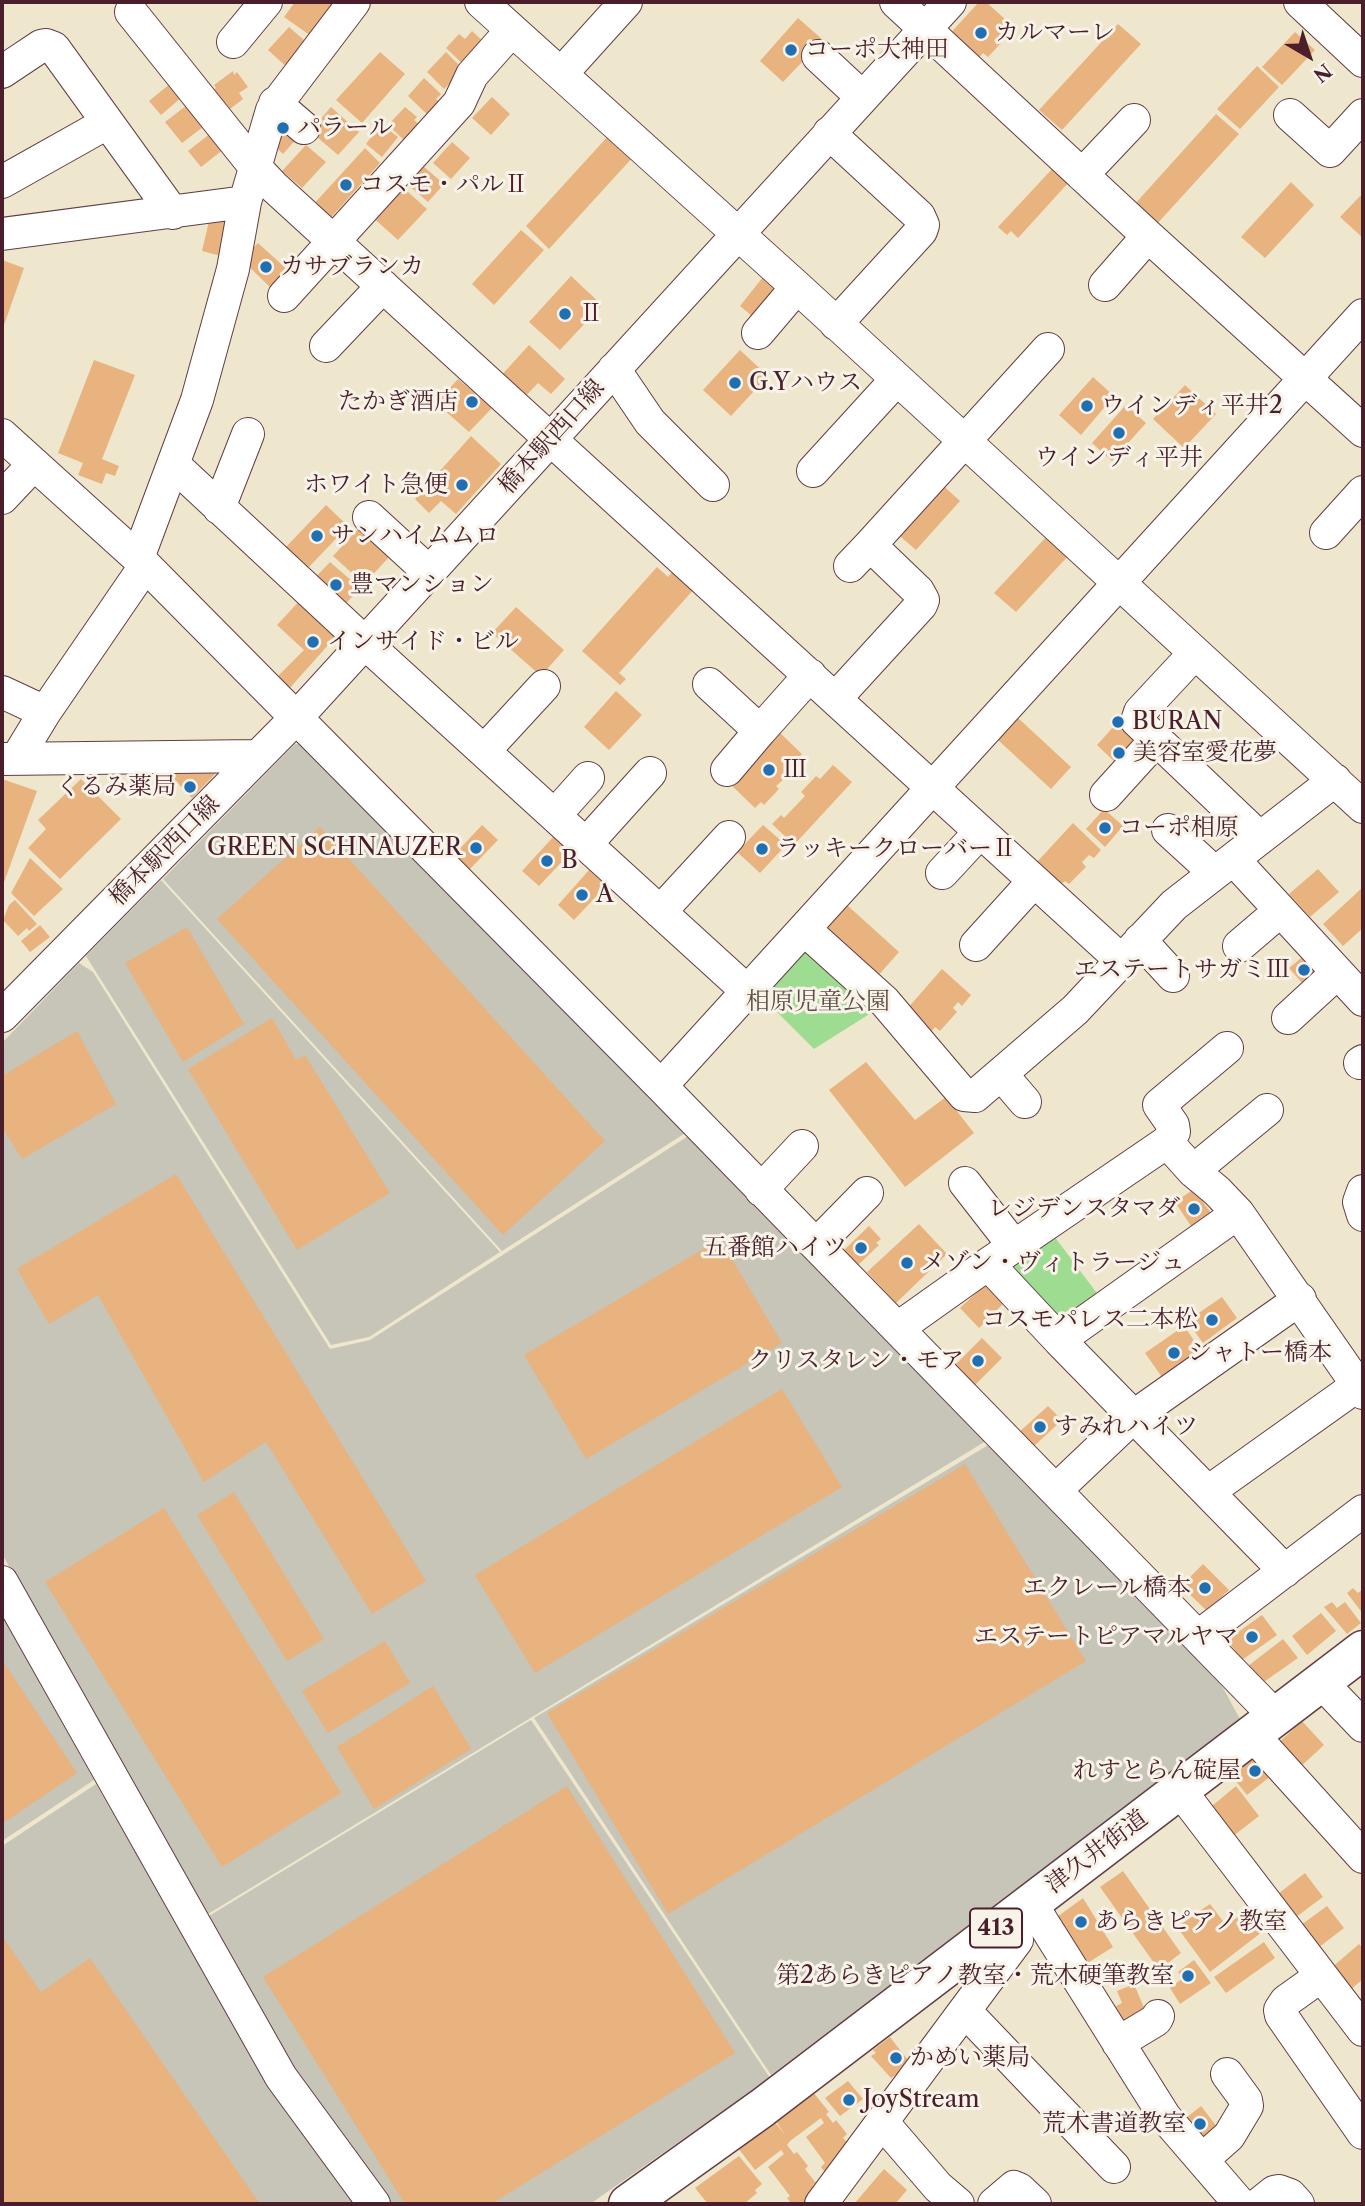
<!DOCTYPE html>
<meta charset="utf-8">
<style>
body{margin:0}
#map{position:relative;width:1365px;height:2206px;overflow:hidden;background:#efe7cd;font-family:"Libre Caslon Text",serif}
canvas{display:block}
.frame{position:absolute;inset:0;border:4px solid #4a1f2b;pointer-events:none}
.north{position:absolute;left:1274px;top:21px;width:70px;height:70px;-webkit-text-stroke:5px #f7f3e8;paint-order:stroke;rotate:141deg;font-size:19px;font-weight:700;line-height:28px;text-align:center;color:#4a1f2b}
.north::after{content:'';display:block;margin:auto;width:24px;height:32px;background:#4a1f2b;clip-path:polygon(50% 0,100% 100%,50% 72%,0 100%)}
</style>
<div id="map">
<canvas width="1365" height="2206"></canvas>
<div class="frame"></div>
<div class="north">N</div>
</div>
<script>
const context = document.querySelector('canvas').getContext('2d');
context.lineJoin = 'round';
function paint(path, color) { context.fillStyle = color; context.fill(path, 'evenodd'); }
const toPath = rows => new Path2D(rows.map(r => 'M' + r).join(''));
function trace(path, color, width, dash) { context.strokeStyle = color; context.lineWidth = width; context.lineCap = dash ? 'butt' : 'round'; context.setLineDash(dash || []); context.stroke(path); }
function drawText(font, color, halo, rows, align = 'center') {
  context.font = font + ' "Libre Caslon Text","Noto Serif JP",serif'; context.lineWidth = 6; context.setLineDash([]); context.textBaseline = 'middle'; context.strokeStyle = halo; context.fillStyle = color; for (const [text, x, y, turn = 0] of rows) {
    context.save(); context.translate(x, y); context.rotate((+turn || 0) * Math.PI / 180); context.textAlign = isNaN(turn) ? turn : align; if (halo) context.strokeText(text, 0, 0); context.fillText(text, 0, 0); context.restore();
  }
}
const industrial = toPath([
 [295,744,308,744,690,1130,502,1251,163,879],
 [161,880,500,1252,369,1337,331,1345,86,956],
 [79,963,93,972,330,1349,370,1340,693,1133,991,1438,203,1917,119,1762,2,1554,2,1043],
 [990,1444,1216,1675,1240,1719,771,2075,534,1718],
 [2,1615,94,1780,2,1841],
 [531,1720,770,2078,590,2204,392,2204,292,2073,204,1919],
 [96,1784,271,2088,355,2204,2,2204,2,1846]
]);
const green = toPath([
 [807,943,879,1008,814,1049,758,993],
 [1051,1232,1102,1300,1065,1326,1007,1265]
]);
const building = toPath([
 [295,2,341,2,314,38,284,17],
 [979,2,986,2,1015,28,988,57,983,53,974,63,946,38],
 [798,18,823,40,783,82,760,61],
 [1118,24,1141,44,1062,130,1039,110],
 [289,27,310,45,290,70,268,50],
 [472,31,488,46,467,68,446,48,459,34,465,39],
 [1295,32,1315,50,1282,85,1262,67],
 [380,52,405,74,362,123,336,100],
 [446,52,464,70,444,89,427,72],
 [1257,66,1279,87,1240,129,1217,109],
 [233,71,234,75,237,72,248,87,239,93,243,99,230,109,226,103,219,108,209,93,216,88,214,85],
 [424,78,441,94,436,99,442,104,430,117,408,96],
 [171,83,182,97,161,115,149,101],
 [492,97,510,114,491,135,472,118],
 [191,102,207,124,182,143,165,122],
 [331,107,359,132,338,155,310,131],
 [405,107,417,117,414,120,420,125,405,141,388,125],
 [1216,114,1239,134,1156,225,1134,205],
 [284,121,300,135,283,154,271,142],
 [381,124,398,137,382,157,366,144],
 [216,129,229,145,201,167,188,151],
 [610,134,634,156,549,249,526,226],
 [452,142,470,158,451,179,433,163],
 [306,145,326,162,302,188,282,171],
 [365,148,380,163,327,222,311,207],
 [423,166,444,184,428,202,407,184],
 [1053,168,1069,182,1018,238,1011,231,1007,235,998,227],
 [1291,182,1314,205,1265,258,1241,237],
 [398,183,427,209,398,240,370,215],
 [1363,193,1363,238,1340,217],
 [210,217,233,223,225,257,202,251],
 [521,230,544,250,494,305,472,284],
 [258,243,291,273,274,291,242,260],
 [2,260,24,268,2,331],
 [571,276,602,305,560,350,529,322],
 [763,277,782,293,758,321,740,306],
 [529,345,565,379,551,394,538,383,521,401,498,379],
 [740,350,768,376,731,416,703,390],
 [94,360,135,375,102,459,119,466,115,476,106,473,102,484,78,475,83,463,58,453],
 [1093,377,1114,396,1081,435,1059,415],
 [458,379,492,408,469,432,436,403],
 [1185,385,1216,414,1184,448,1153,419],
 [1126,405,1146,423,1112,461,1092,443],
 [471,436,501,464,456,514,441,501,429,513,415,499],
 [939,482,960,501,916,550,894,531],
 [326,505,348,526,309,567,286,547],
 [361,526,392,554,364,584,333,556],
 [1048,535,1069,555,1016,612,994,593],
 [330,562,360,588,342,608,312,581],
 [657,567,668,577,673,571,695,588,619,673,626,679,620,685,582,651],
 [303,597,338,634,288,690,274,680,304,650,277,625],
 [516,607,564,650,541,676,492,633],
 [616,691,642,715,609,750,584,727],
 [1118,715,1144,740,1120,767,1097,745,1115,725,1112,722],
 [1018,718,1071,767,1051,789,998,740],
 [778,731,802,754,797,759,801,764,776,786,779,789,764,805,761,802,755,808,729,783],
 [203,764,216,773,192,798,172,777,184,765],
 [833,765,852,782,794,845,772,824,781,815,784,818,805,796,801,792,816,776,820,779],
 [2,779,37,791,2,888],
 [81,779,121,819,60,879,28,848,46,829,38,820],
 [1104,809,1123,826,1105,847,1086,829],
 [1073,823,1101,850,1094,858,1089,855,1082,862,1086,867,1069,884,1065,881,1060,885,1036,863],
 [482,825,498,840,469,870,453,856],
 [763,825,786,845,760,873,737,852],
 [320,827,605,1141,503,1235,217,919],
 [555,835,572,851,539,886,522,871],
 [30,858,63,889,34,916,11,893],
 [1318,869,1339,892,1310,917,1289,894],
 [589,870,606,886,574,920,558,905],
 [1363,887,1363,928,1343,946,1323,924],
 [15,900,37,924,29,931,27,928,18,936,3,920,9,905],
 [847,905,899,952,877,977,824,930],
 [40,925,50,937,30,952,21,941],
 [187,927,244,1024,183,1062,125,963],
 [1305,955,1318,971,1303,984,1289,968],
 [942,969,971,995,962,1006,958,1002,953,1008,957,1012,940,1031,935,1027,931,1032,906,1010],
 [272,1018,296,1060,305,1055,390,1193,297,1250,188,1069],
 [77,1031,116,1104,22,1159,2,1127,2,1076],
 [866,1062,915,1120,946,1097,974,1133,905,1187,829,1090],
 [176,1174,426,1581,372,1614,266,1442,204,1482,98,1295,49,1324,17,1269],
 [1194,1189,1213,1216,1193,1229,1175,1202],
 [919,1224,947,1254,896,1303,867,1272],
 [869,1226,881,1239,876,1243,879,1245,857,1266,843,1251],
 [720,1239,782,1343,586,1459,524,1355],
 [988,1282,1006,1301,979,1328,960,1308],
 [1222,1297,1237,1318,1203,1343,1187,1321],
 [1184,1326,1202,1352,1164,1380,1145,1353],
 [982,1338,1002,1358,975,1385,955,1365],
 [782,1389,842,1487,535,1673,475,1575],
 [1048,1406,1062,1420,1032,1448,1017,1434],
 [965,1464,1086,1661,668,1914,547,1713],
 [234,1492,324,1639,287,1661,197,1515],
 [164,1508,341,1793,222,1867,45,1582],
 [1203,1564,1229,1590,1207,1611,1181,1586],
 [1353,1588,1358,1593,1363,1589,1363,1614,1347,1593],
 [1332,1602,1337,1608,1345,1602,1361,1623,1347,1634,1324,1607],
 [1321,1613,1336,1631,1307,1655,1292,1636],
 [1262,1615,1277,1635,1242,1660,1227,1640],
 [1283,1639,1298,1658,1261,1684,1248,1666],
 [385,1641,410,1683,328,1733,302,1691],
 [2,1660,77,1773,2,1824],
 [433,1686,471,1749,374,1809,337,1747],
 [1302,1721,1324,1745,1297,1770,1275,1746],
 [1256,1756,1272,1775,1247,1795,1230,1774],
 [567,1786,735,2053,491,2204,405,2204,263,1977],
 [1236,1786,1259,1816,1228,1840,1206,1811],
 [1123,1871,1181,1953,1159,1970,1100,1887],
 [1305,1873,1323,1897,1292,1920,1274,1897],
 [1083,1898,1113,1947,1086,1964,1057,1917],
 [1210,1904,1226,1925,1247,1911,1262,1932,1210,1972,1177,1927],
 [1327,1906,1344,1928,1318,1948,1301,1925],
 [2,1936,41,1992,90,1958,260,2204,2,2204],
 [1264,1942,1275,1958,1226,1993,1214,1977],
 [1359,1944,1363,1949,1363,1979,1349,1991,1330,1969],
 [1194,1960,1211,1983,1180,2004,1170,1988,1183,1978,1178,1972],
 [1134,1984,1148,2017,1120,2029,1111,2009,1122,2003,1117,1991],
 [890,2037,914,2068,900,2078,897,2074,891,2078,871,2056,876,2053,873,2050],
 [848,2081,863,2099,840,2116,825,2098],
 [813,2092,829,2112,826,2114,833,2123,836,2120,847,2134,843,2138,850,2145,827,2175,821,2167,825,2163,806,2137,824,2123,821,2118,790,2141,787,2145,794,2154,797,2152,808,2166,805,2169,816,2183,813,2185,820,2195,809,2204,792,2204,787,2198,790,2196,768,2167,784,2154,781,2150,755,2170,738,2148,774,2121,786,2136,775,2120],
 [1201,2106,1218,2128,1202,2141,1181,2122],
 [739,2156,762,2184,755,2190,757,2193,744,2204,708,2204,695,2188],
 [884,2169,907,2190,895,2204,854,2204]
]);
const minor = toPath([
 [481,2,797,287,1363,807],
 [896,2,1148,236,1363,431],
 [1300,2,1363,61],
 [131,12,255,167,273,186,1121,960],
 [233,42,266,2],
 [818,56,862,97],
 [2,72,41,46,46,45,54,48,173,213],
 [561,74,626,2],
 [275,103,304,128],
 [1290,115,1330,151,1363,115],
 [829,133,919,216,923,225,921,231,836,324],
 [1082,175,1134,120],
 [2,182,107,123],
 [2,234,245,202],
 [1105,285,1148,236],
 [284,296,459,103,472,75,512,30],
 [758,333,797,287],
 [326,346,383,286],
 [614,369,650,422,713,485],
 [2,435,138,558,661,1086,1275,1716],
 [174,465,376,653,747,991],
 [813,471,897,379],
 [2,498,34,464],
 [219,508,248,434],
 [369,517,429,572],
 [1326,533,1363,492],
 [138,558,197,400,233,269,245,202,272,110,354,2],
 [850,566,870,545],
 [1194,654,1140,712,1137,721,1260,838],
 [709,684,760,731,810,675],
 [2,692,45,712],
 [835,699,921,605,923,600,918,591,870,545,1048,349],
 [484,751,544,686],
 [17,758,45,712,145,566],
 [2,759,258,756],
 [727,770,760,731],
 [1106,795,1155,741],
 [555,815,588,778],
 [1168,830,1215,873],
 [586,844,650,773],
 [1234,860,1363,1000],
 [942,873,980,832],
 [660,912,729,837],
 [804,929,885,1002,964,1095,975,1096,1075,1010,1174,905,1335,780],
 [1140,940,1173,976],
 [976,945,1034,881],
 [1239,946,1280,911],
 [2,1016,296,718,950,2],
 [1288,1018,1337,973],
 [1360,1063,1363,1061],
 [1002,1075,1025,1102],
 [661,1086,1363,315],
 [1167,1142,1174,1132,1173,1125,1159,1105,1227,1048],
 [1193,1171,1267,1110],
 [965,1183,1014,1246],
 [761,1190,802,1146],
 [1363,1191,1359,1202,1363,1215],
 [816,1245,867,1193],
 [988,1264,1059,1340,1285,1571],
 [898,1328,988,1264,1167,1142,1193,1171,1217,1191,1238,1213,1363,1393],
 [1059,1340,1238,1213],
 [1056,1490,1134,1416,1300,1299],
 [1208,1492,1358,1385],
 [2,1582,281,2077,374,2204],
 [1199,1636,1363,1511],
 [1321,1682,1363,1726],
 [1252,1734,1363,1857],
 [1179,1789,1363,2030],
 [1030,1902,1165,2117,1240,2204],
 [1321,1976,1286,2001,1280,2010,1281,2015,1363,2133],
 [965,2011,1114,2167],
 [1118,2043,1156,2020,1158,2016],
 [883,2123,938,2187,958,2204],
 [1203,2159,1229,2136,1247,2106,1246,2100,1227,2074],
 [821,2204,1017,1940,1008,1919],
 [994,2204,1014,2187,1019,2189,1035,2204],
 [1259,2204,1274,2192,1279,2191,1290,2195,1298,2204]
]);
const highway = toPath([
 [628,2204,762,2108,1363,1650]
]);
const markers = [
 [981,33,7,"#1f6fb2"],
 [791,50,7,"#1f6fb2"],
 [283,128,7,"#1f6fb2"],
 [346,185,7,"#1f6fb2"],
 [266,267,7,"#1f6fb2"],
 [565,314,7,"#1f6fb2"],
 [735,383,7,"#1f6fb2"],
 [472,402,7,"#1f6fb2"],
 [1087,406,7,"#1f6fb2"],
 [1119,433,7,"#1f6fb2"],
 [462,485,7,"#1f6fb2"],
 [317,536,7,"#1f6fb2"],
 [336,585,7,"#1f6fb2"],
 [313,642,7,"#1f6fb2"],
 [1118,722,7,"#1f6fb2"],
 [1119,753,7,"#1f6fb2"],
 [769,770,7,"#1f6fb2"],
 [190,787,7,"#1f6fb2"],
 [1105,828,7,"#1f6fb2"],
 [476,848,7,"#1f6fb2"],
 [762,849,7,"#1f6fb2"],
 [547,861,7,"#1f6fb2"],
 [582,895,7,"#1f6fb2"],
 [1304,970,7,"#1f6fb2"],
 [1194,1209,7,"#1f6fb2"],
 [861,1248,7,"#1f6fb2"],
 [907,1263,7,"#1f6fb2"],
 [1212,1320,7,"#1f6fb2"],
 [1174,1353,7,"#1f6fb2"],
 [978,1361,7,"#1f6fb2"],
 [1040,1427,7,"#1f6fb2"],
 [1205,1588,7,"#1f6fb2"],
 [1252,1637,7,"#1f6fb2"],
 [1255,1771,7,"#1f6fb2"],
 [1081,1922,7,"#1f6fb2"],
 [1188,1976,7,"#1f6fb2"],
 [896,2058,7,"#1f6fb2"],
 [849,2100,7,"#1f6fb2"],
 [1200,2124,7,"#1f6fb2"]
];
const shields = [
 [996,1928,52]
];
const shieldNames = [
 ["413",996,1928]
];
const poiNames = [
 ["カルマーレ",995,33],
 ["コーポ大神田",805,50],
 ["パラール",297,128],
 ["コスモ・パルⅡ",360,185],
 ["カサブランカ",280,267],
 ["Ⅱ",579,314],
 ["G.Yハウス",749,383],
 ["たかぎ酒店",458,402,"right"],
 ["ウインディ平井2",1101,406],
 ["ウインディ平井",1119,458,"center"],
 ["ホワイト急便",448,485,"right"],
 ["サンハイムムロ",331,536],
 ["豊マンション",350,585],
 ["インサイド・ビル",327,642],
 ["BURAN",1132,722],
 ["美容室愛花夢",1133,753],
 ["Ⅲ",783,770],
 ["くるみ薬局",176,787,"right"],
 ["コーポ相原",1119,828],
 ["GREEN SCHNAUZER",462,848,"right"],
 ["ラッキークローバーⅡ",776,849],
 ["B",561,861],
 ["A",596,895],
 ["エステートサガミⅢ",1290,970,"right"],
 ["レジデンスタマダ",1180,1209,"right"],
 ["五番館ハイツ",847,1248,"right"],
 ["メゾン・ヴィトラージュ",921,1263],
 ["コスモパレス二本松",1198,1320,"right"],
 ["シャトー橋本",1188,1353],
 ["クリスタレン・モア",964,1361,"right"],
 ["すみれハイツ",1054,1427],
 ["エクレール橋本",1191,1588,"right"],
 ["エステートピアマルヤマ",1238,1637,"right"],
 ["れすとらん碇屋",1241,1771,"right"],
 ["あらきピアノ教室",1095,1922],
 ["第2あらきピアノ教室・荒木硬筆教室",1174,1976,"right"],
 ["かめい薬局",910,2058],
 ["JoyStream",863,2100],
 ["荒木書道教室",1186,2124,"right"]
];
const streetNames = [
 ["橋本駅西口線",552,437,-48],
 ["橋本駅西口線",165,851,-45],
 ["津久井街道",1097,1852,-37]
];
const parkNames = [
 ["相原児童公園",818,1002]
];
paint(industrial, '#c6c5b8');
paint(green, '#9edc92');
paint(building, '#e8b37e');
trace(minor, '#633d43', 34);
trace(highway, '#633d43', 41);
trace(minor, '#fff', 32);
trace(highway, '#fff', 38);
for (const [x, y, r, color] of markers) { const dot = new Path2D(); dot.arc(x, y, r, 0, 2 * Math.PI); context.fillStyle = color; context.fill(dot); trace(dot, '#f7f3e8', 2.5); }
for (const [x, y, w] of shields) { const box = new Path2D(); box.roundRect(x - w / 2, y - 19.5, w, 39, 5); context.fillStyle = '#f7f3e8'; context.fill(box); trace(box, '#4a1f2b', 2); }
drawText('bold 23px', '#4a1f2b', null, shieldNames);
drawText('24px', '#4a1f2b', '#f7f3e8', poiNames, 'left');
drawText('24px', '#4a1f2b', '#f7f3e8', streetNames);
drawText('24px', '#5f4e45', '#f7f3e8', parkNames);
</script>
